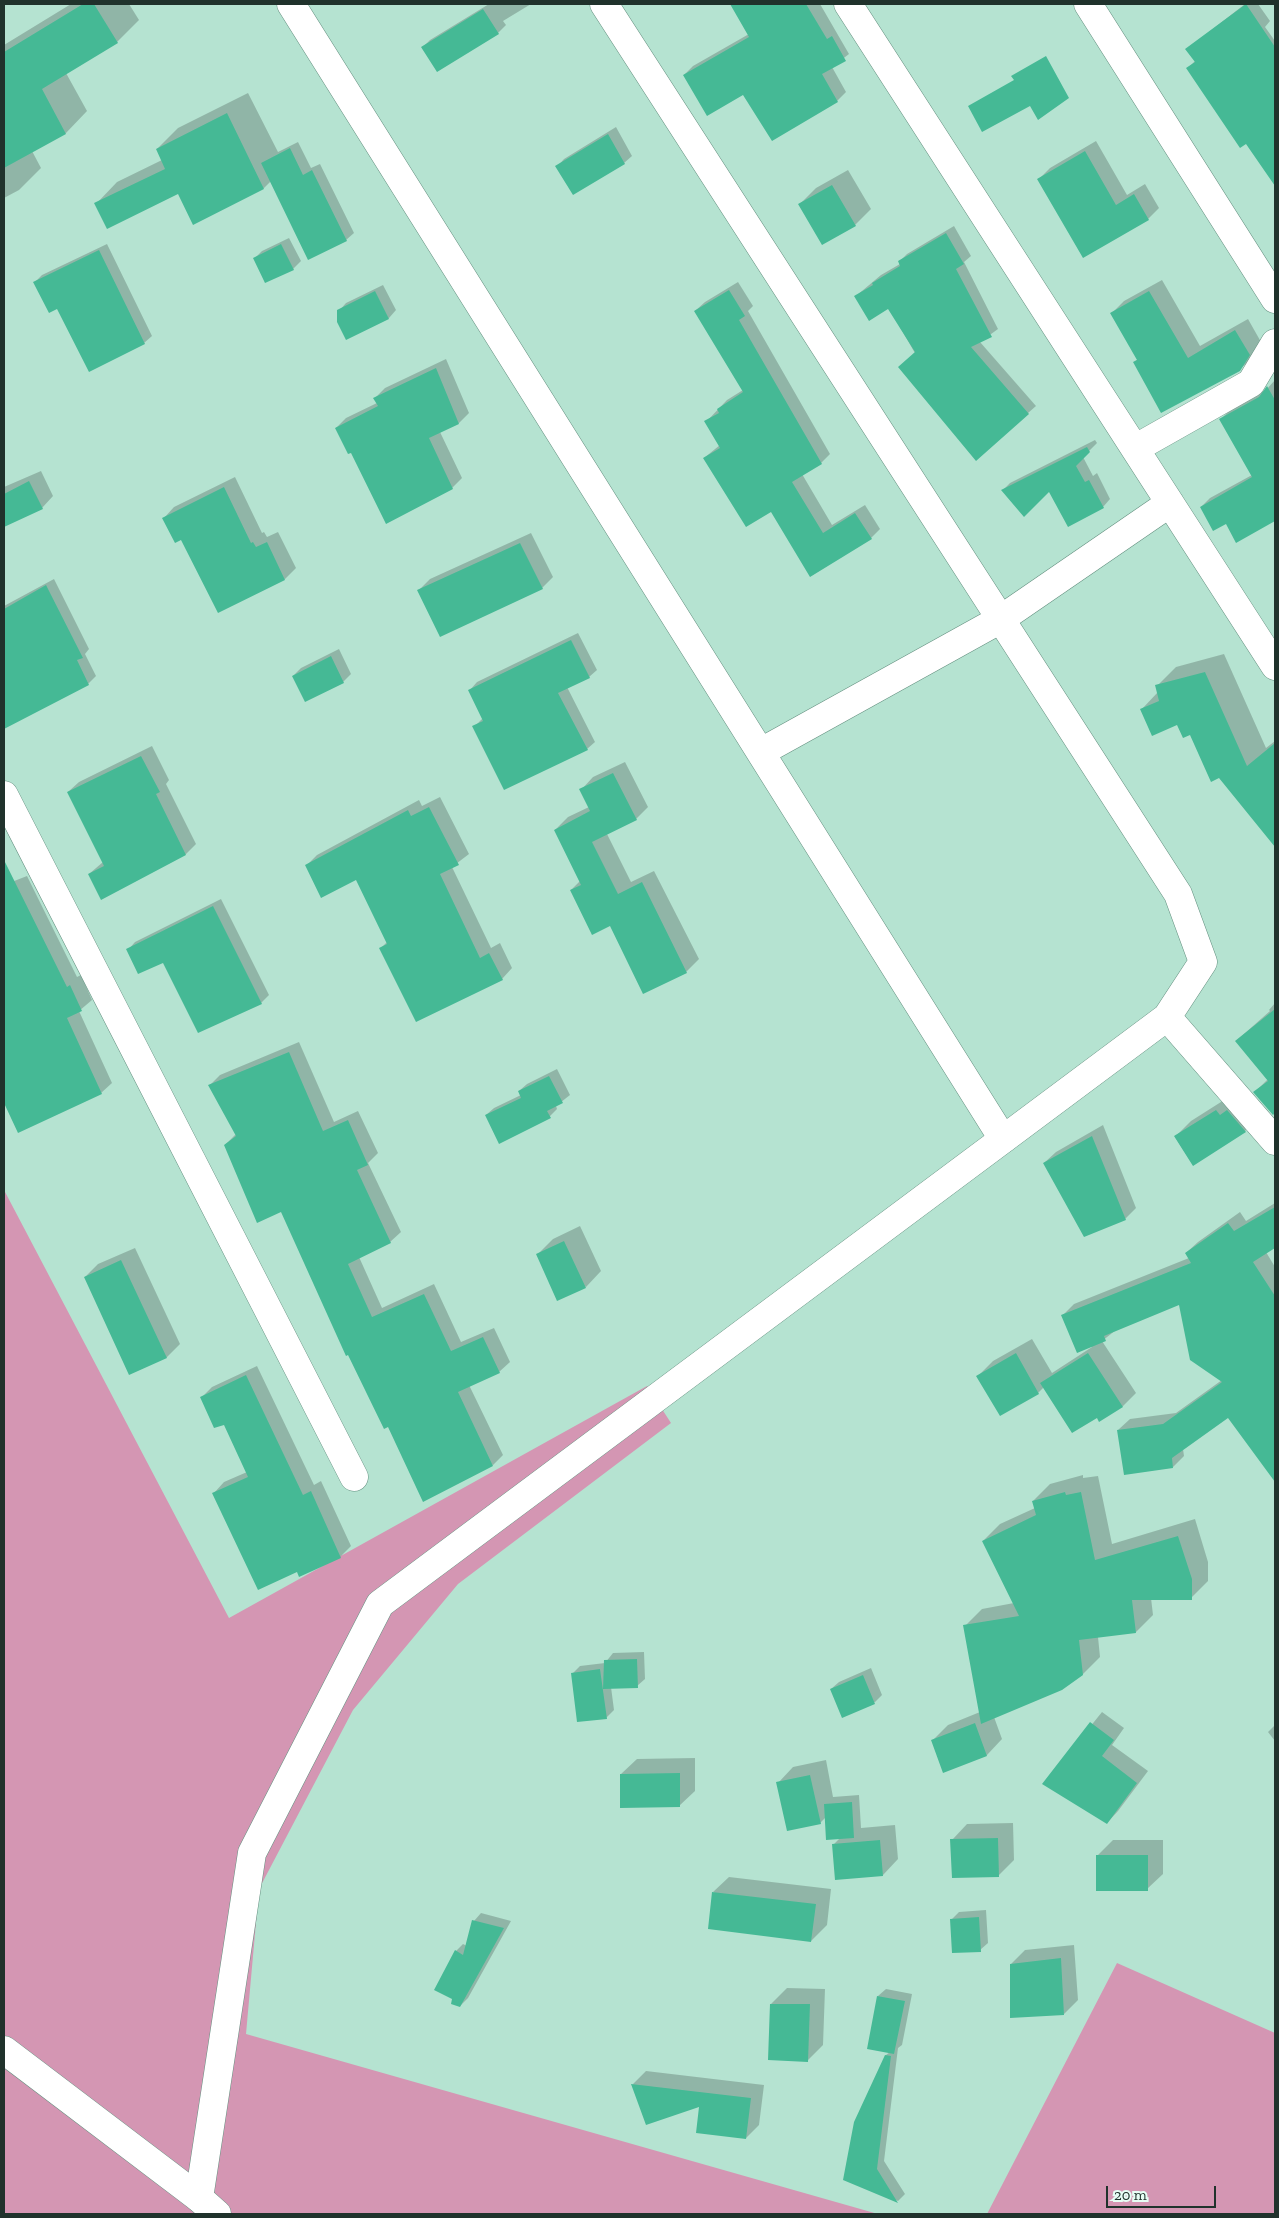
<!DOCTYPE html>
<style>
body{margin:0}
#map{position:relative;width:1279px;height:2218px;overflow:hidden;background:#b5e3d1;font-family:"Zilla Slab",serif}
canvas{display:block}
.frame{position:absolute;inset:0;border:5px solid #20322c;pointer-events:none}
.scale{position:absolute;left:1106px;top:2186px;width:110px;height:22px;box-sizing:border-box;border:2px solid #20322c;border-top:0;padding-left:6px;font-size:15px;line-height:18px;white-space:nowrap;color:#20322c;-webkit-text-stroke:4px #e7fef5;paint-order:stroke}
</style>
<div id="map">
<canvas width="1279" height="2218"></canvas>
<div class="frame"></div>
<div class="scale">20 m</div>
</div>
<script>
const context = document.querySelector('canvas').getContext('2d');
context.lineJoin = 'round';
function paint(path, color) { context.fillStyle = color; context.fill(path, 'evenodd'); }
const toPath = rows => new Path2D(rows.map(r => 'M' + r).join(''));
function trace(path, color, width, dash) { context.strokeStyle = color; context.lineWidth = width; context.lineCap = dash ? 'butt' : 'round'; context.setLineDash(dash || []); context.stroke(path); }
const green = toPath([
 [4,1190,229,1618,647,1386,671,1423,458,1584,353,1710,259,1889,246,2034,878,2214,4,2214],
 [1117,1963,1275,2033,1275,2214,987,2214]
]);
const shadow = toPath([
 [71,4,129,4,139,20,117,42,66,73,87,111,66,133,32,151,41,168,19,190,4,198,4,45],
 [489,4,531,4,503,21,506,25,498,33,423,47,430,40],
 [732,4,820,4,849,54,832,67,846,92,837,101,743,93,684,75,693,66,749,34],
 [1245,4,1258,4,1270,21,1265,27,1275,41,1275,184,1246,142,1188,68,1195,61,1187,49],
 [248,93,278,152,298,142,311,168,320,164,354,233,346,240,271,181,264,188,194,223,178,192,96,204,117,182,162,160,157,149,178,128],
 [616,127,632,156,624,163,557,167,564,159],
 [1096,141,1127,195,1145,184,1159,208,1148,219,1083,256,1039,179,1050,168],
 [848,170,871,209,855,225,800,204,816,188],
 [954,226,971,256,964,262,998,329,980,342,1036,406,976,459,889,308,856,296,881,275,900,264,899,262,907,254],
 [289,238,301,261,293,269,254,259,262,251],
 [107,244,152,336,144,343,58,307,35,282,42,275],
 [1162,280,1200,346,1248,319,1261,342,1252,358,1239,370,1134,362,1138,359,1112,313,1124,301],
 [738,282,753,306,748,311,830,454,821,463,802,474,832,525,865,505,880,529,871,538,811,576,771,510,704,458,720,445,706,422,727,400,743,390,695,311,705,302],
 [383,285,396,310,389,318,347,338,339,311,346,303],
 [446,359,469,413,459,423,440,432,462,478,452,488,351,452,336,428,346,418,377,403,375,398,385,388],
 [1275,380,1275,520,1237,541,1227,522,1201,507,1210,498,1252,475,1221,419,1230,410,1266,390],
 [1095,440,1097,443,1083,457,1093,476,1097,473,1110,499,1103,507,1050,490,1003,490,1010,483],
 [41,471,53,496,42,508,4,526,4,487],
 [235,477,262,533,264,532,267,537,278,532,296,568,285,579,218,611,182,538,164,518,174,507],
 [531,533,553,577,542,588,419,590,430,579],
 [54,579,89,649,85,654,96,676,88,684,20,719,4,688,4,606],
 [578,633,597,670,589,677,567,687,595,742,587,749,474,727,483,718,470,690,477,682],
 [339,649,351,674,343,682,293,676,301,668],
 [1224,654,1266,748,1275,741,1275,845,1219,776,1190,733,1178,724,1141,710,1158,692,1157,686,1176,667],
 [152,746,169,780,166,784,196,844,186,854,101,898,89,874,103,862,68,792,79,782],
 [625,762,648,807,636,819,607,834,631,882,654,871,699,959,686,972,644,992,611,924,571,890,580,881,555,830,568,817,589,807,581,790,593,777],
 [440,797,469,854,452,867,491,948,500,943,512,968,502,979,381,948,387,942,356,878,307,865,317,855,419,800,422,806],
 [27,876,77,977,81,975,92,1000,79,1011,112,1083,101,1093,25,1129,4,1085,4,885],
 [221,899,269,995,261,1003,163,961,128,950,135,942],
 [1275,1003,1275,1111,1273,1113,1255,1092,1268,1079,1236,1041,1270,1011,1269,1010],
 [299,1042,334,1122,358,1111,378,1153,368,1163,401,1232,390,1242,359,1257,382,1308,434,1284,461,1342,494,1328,510,1362,499,1372,469,1385,503,1455,493,1465,389,1426,281,1210,225,1145,236,1134,210,1085,220,1075],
 [557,1069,570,1095,556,1106,557,1109,550,1116,486,1115,494,1108,521,1095,519,1091,527,1084],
 [1232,1095,1261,1115,1245,1131,1193,1165,1175,1137,1191,1121],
 [1103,1125,1136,1208,1125,1219,1044,1163,1056,1152],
 [1275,1203,1275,1247,1266,1252,1275,1267,1275,1467,1269,1471,1229,1416,1183,1449,1184,1456,1173,1467,1118,1430,1130,1419,1176,1413,1222,1380,1180,1303,1116,1330,1102,1341,1136,1393,1123,1406,1100,1420,1097,1416,1044,1387,1038,1393,978,1376,993,1361,1032,1339,1052,1373,1092,1347,1063,1315,1074,1304,1189,1258,1186,1253,1198,1242,1240,1212,1246,1221],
 [580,1226,601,1271,586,1287,537,1255,553,1239],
 [135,1248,180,1344,167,1357,130,1374,85,1277,98,1264],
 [257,1366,314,1485,321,1481,351,1546,340,1557,297,1571,214,1493,224,1482,247,1472,224,1423,201,1398,212,1387],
 [1083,1475,1083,1478,1098,1476,1112,1544,1195,1519,1208,1562,1208,1581,1191,1598,1151,1598,1153,1615,1136,1632,1098,1637,1100,1657,1083,1674,994,1717,1002,1739,987,1755,944,1771,932,1741,948,1725,980,1712,965,1626,982,1609,1014,1603,983,1541,1000,1524,1035,1508,1033,1501,1050,1484],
 [644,1652,645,1679,637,1686,611,1687,614,1710,606,1718,573,1673,580,1666,605,1663,613,1653],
 [871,1668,882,1695,875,1702,843,1716,831,1689,839,1682],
 [1102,1712,1124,1728,1112,1745,1148,1771,1118,1811,1107,1823,1044,1784],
 [1275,1725,1275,1741,1268,1732],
 [695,1758,695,1791,679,1806,621,1774,637,1759],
 [826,1760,833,1797,859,1795,861,1828,895,1825,898,1859,883,1875,833,1845,840,1838,826,1817,820,1823,778,1783,793,1767],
 [1013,1823,1014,1860,998,1876,952,1840,967,1824],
 [1113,1840,1163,1840,1163,1874,1147,1889,1097,1856],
 [729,1877,831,1889,827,1925,811,1941,713,1892],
 [986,1910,988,1943,980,1950,952,1919,959,1912],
 [481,1913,511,1921,468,1998,460,2006,456,1951,463,1944,467,1946,474,1921],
 [1074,1945,1078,2000,1064,2014,1011,1964,1025,1950],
 [787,1988,825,1989,823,2045,808,2060,771,2004],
 [886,1989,912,1994,902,2045,898,2048,884,2161,905,2194,898,2201,845,2179,886,2055,890,2052,878,1996],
 [646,2071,764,2085,759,2125,746,2138,700,2105,647,2124,633,2084]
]);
const building = toPath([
 [83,4,94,4,118,43,42,89,66,134,4,168,4,52],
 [730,4,806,4,827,39,832,36,846,61,822,74,838,102,772,141,743,95,707,116,683,75,749,37],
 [1246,4,1275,47,1275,186,1246,144,1240,148,1186,68,1195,62,1185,49],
 [483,9,499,34,437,72,421,47],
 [1046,56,1069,98,1038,120,1030,106,982,132,968,106,1014,80,1011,76],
 [227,113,264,189,193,225,178,194,107,229,94,203,165,169,156,149],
 [608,134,625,164,573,195,555,166],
 [290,148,303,175,312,170,347,241,308,260,261,163],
 [1085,151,1116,205,1134,194,1149,220,1083,258,1037,179],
 [832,185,856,226,822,245,798,204],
 [946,233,964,264,956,269,992,337,971,347,1029,414,976,461,898,367,915,352,888,309,869,321,854,296,873,285,872,283,900,266,898,261],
 [281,244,294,270,265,283,253,258],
 [99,250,145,344,89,372,57,309,49,313,33,282],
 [729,290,745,316,739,320,822,464,792,482,823,533,855,513,872,539,810,577,771,512,746,527,703,458,720,448,704,421,719,413,717,409,743,392,694,311],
 [375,291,389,319,346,340,337,322,337,310],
 [1149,291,1188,358,1235,330,1250,355,1240,371,1161,413,1133,362,1137,360,1110,313],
 [436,368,459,424,429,438,453,489,386,524,351,453,348,454,335,428,378,406,373,398],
 [1267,386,1275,400,1275,521,1236,543,1226,524,1213,531,1200,507,1252,477,1219,419,1259,397],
 [1087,447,1090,452,1076,466,1085,482,1089,480,1104,508,1068,527,1049,492,1024,517,1001,490],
 [29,481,43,509,4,527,4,494],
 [224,487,251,543,253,542,256,547,267,542,285,580,218,613,181,540,175,543,162,518],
 [520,543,543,589,440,637,417,590],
 [46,585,83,658,77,660,89,685,4,729,4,609],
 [571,640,590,678,558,693,588,750,504,790,472,726,483,721,468,690],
 [331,656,344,683,305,702,292,676],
 [1205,672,1247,766,1275,743,1275,847,1219,778,1211,782,1190,735,1183,738,1177,725,1152,736,1140,709,1159,701,1155,685],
 [141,756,160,792,156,794,186,855,101,900,88,874,104,866,67,792],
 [613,773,637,820,592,842,618,894,642,882,687,973,643,994,610,926,592,935,570,890,581,885,554,830,590,811,579,789],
 [429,807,459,865,440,874,480,958,489,953,503,980,416,1022,379,948,387,944,356,880,321,898,305,865,408,810,411,816],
 [4,860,67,987,70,985,82,1011,67,1018,102,1094,18,1133,4,1103],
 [213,906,262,1004,198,1033,163,963,138,974,126,949],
 [1275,1009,1275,1113,1273,1115,1253,1092,1268,1081,1235,1041],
 [289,1052,323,1131,348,1120,368,1165,357,1170,391,1243,348,1264,372,1317,424,1294,451,1351,483,1337,500,1373,458,1392,493,1466,423,1502,388,1427,384,1429,348,1355,346,1356,281,1212,257,1223,224,1145,236,1136,208,1085],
 [549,1076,563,1103,547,1111,551,1118,499,1144,485,1115,521,1098,518,1091],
 [1216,1110,1220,1115,1227,1110,1246,1132,1193,1166,1174,1136],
 [1092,1136,1126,1220,1084,1237,1043,1163],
 [1275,1207,1275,1248,1253,1262,1275,1296,1275,1482,1228,1418,1172,1458,1173,1468,1124,1475,1117,1430,1163,1424,1222,1382,1190,1360,1179,1305,1104,1336,1106,1341,1077,1353,1061,1315,1191,1263,1185,1253,1228,1223,1234,1231],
 [564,1241,586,1288,557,1301,536,1254],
 [121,1260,167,1358,129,1375,84,1277],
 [1016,1353,1039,1394,1000,1416,976,1376],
 [1088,1353,1123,1407,1099,1422,1097,1418,1072,1433,1040,1383],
 [246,1375,303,1495,311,1491,341,1558,299,1577,297,1572,258,1590,212,1493,248,1477,224,1425,214,1428,200,1397],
 [1065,1492,1066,1495,1081,1492,1095,1560,1178,1536,1192,1579,1192,1600,1132,1600,1136,1633,1079,1640,1083,1675,1062,1690,981,1724,963,1625,1019,1616,982,1541,1036,1515,1032,1501],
 [637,1659,638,1688,603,1689,604,1660],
 [600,1669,607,1719,577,1722,571,1673],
 [863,1675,875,1704,842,1718,830,1689],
 [1090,1722,1114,1740,1102,1756,1137,1783,1107,1824,1042,1784],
 [975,1723,987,1756,943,1773,931,1740],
 [680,1773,680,1807,620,1808,620,1774],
 [810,1775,821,1824,787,1831,776,1782],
 [852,1802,854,1838,826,1840,824,1804],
 [998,1838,999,1877,952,1878,950,1839],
 [880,1840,883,1876,835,1880,832,1844],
 [1096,1855,1148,1855,1148,1891,1096,1891],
 [712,1892,816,1904,811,1942,708,1929],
 [979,1917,981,1952,952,1953,950,1919],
 [472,1920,504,1928,460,2007,451,2004,452,1999,434,1990,455,1950,463,1955],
 [1061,1958,1064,2015,1010,2018,1010,1964],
 [877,1996,905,2001,894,2054,867,2049],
 [770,2004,810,2004,808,2062,768,2060],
 [885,2055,891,2056,877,2169,898,2203,843,2180,854,2122],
 [631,2084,751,2098,746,2139,696,2133,699,2107,646,2125]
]);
const street = toPath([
 [291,4,1003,1139],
 [848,4,1275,666],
 [1088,4,1275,299],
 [1136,448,1251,383,1275,343],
 [761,752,1001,619,1170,503],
 [4,795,354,1477]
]);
const secondary = toPath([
 [1167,1017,1275,1141],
 [199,2198,252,1853,380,1604,1167,1017,1203,962,1178,894,604,4]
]);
const primary = toPath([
 [4,2050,199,2198,217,2214]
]);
paint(green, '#d496b3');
paint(shadow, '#0003');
paint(building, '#45b995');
trace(street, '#638f7f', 29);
trace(secondary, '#638f7f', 29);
trace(primary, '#638f7f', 29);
trace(street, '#fff', 28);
trace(secondary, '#fff', 28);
trace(primary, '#fff', 28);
</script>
